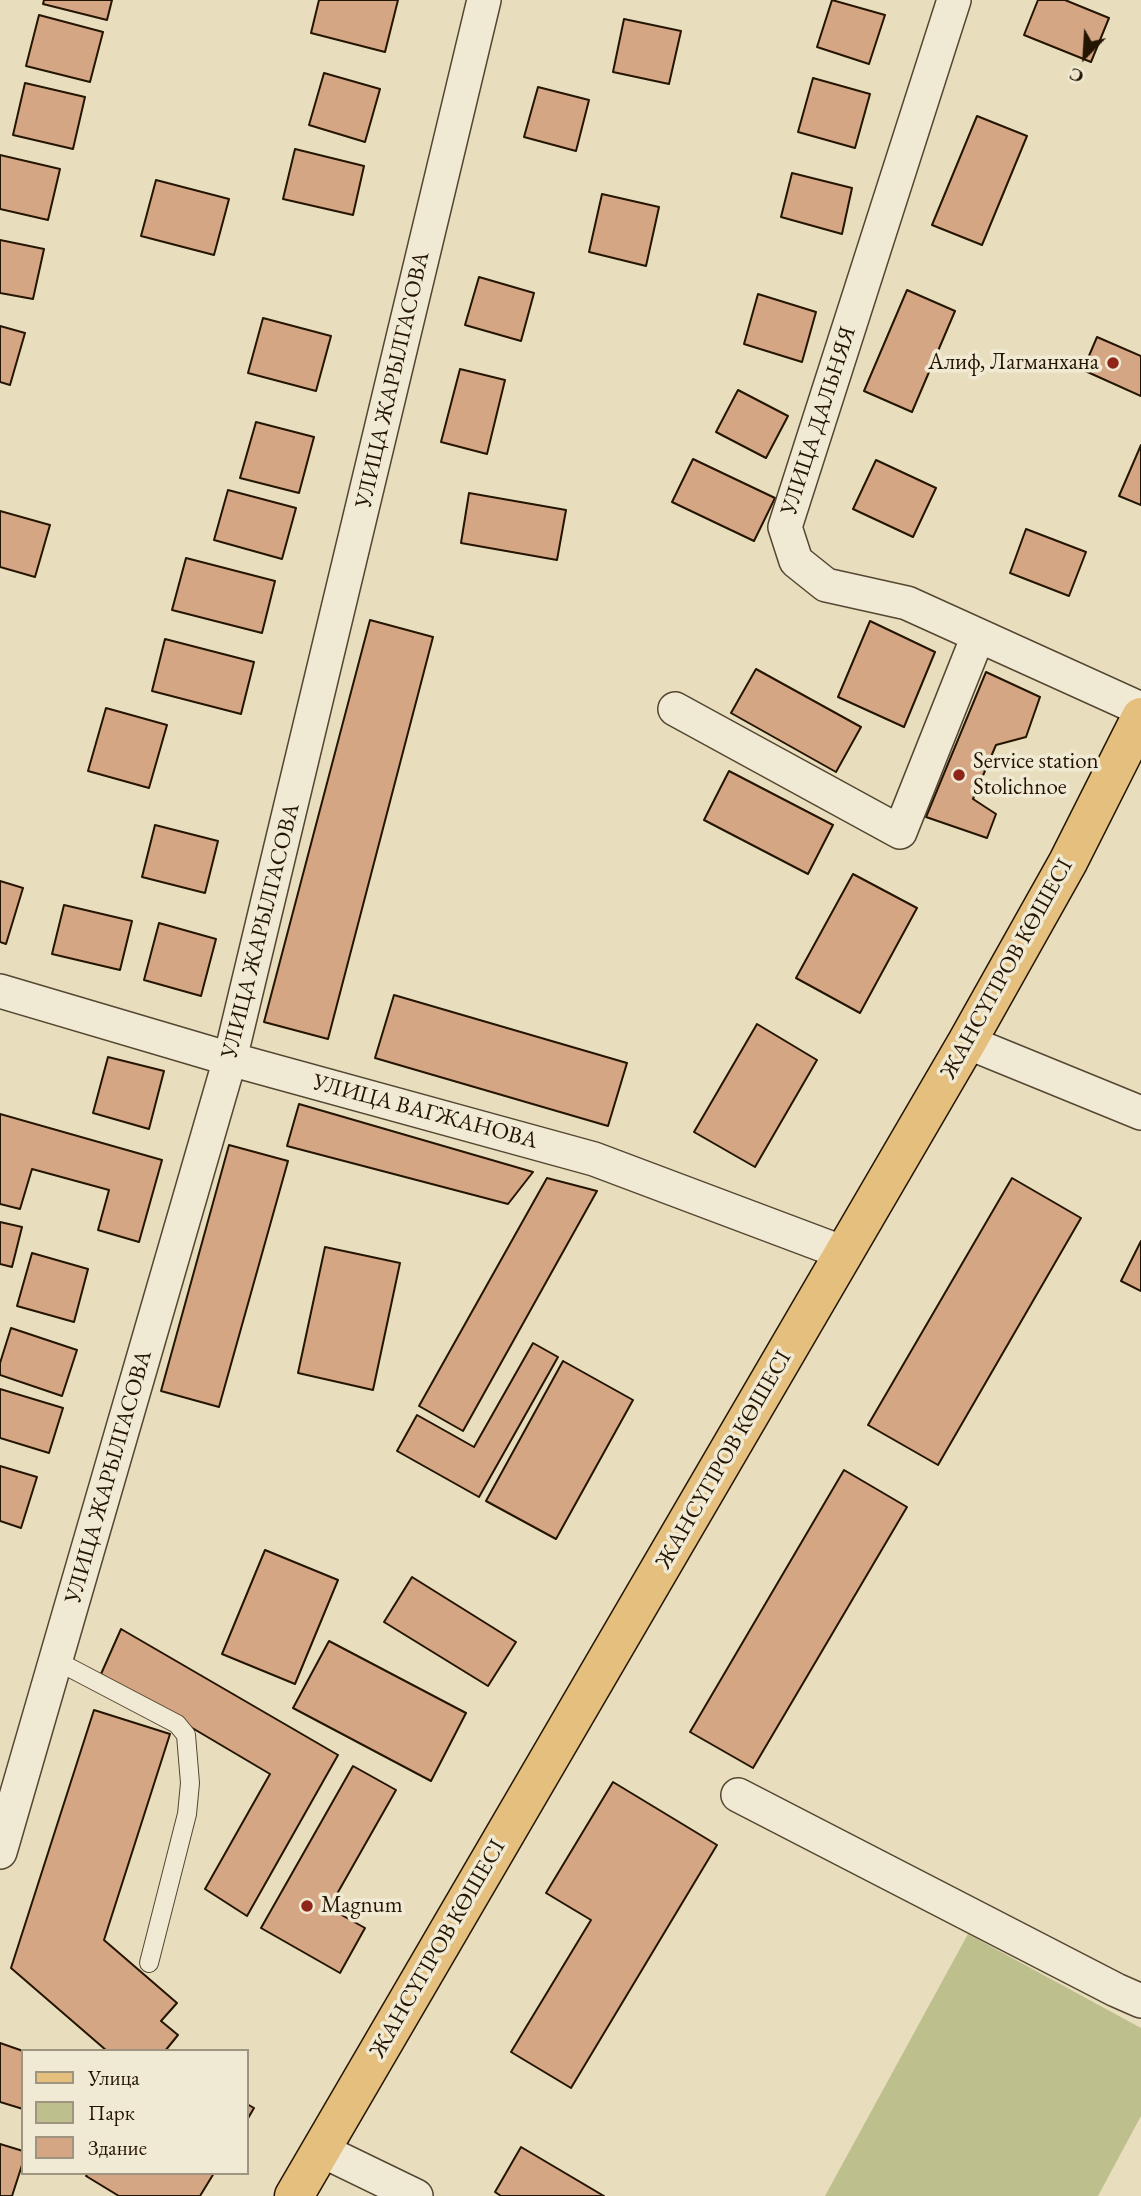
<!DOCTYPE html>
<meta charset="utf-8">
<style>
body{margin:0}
#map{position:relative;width:1141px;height:2196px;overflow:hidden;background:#e8debd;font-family:"EB Garamond",serif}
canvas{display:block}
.legend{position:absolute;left:21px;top:2049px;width:228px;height:126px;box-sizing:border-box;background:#f0ead4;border:2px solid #9e9480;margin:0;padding:9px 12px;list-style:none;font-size:21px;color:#241402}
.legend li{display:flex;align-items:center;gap:14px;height:35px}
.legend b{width:35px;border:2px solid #9e9480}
.north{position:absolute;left:1050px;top:21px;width:70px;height:70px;-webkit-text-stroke:5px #f0ead4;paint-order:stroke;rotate:204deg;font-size:19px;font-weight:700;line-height:28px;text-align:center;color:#241402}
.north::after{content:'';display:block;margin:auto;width:24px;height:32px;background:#241402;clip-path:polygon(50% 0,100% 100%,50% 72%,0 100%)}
</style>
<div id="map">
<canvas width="1141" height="2196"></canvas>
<ul class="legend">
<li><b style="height:9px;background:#e4bf7e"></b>Улица</li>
<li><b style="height:19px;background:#bdbf8d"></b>Парк</li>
<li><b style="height:19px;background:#d5a683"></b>Здание</li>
</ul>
<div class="north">С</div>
</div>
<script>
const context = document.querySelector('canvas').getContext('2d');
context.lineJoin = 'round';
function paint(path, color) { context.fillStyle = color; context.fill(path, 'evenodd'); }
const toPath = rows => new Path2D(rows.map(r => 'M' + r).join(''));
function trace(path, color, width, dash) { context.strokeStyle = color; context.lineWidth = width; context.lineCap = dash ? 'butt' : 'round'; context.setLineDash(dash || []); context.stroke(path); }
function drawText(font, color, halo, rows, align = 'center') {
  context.font = font + ' "EB Garamond",serif'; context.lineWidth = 7; context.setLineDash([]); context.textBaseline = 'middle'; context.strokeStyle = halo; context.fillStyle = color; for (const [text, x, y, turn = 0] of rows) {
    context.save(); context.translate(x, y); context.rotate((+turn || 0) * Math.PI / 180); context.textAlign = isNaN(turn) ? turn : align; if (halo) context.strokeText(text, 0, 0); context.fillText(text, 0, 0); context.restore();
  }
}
const green = toPath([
 [968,1934,1141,2028,1141,2116,1098,2196,825,2196]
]);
const building = toPath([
 [44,0,112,0,107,20,43,4,44,0],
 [319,0,398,0,385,52,311,33,319,0],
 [832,0,885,15,869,64,817,47,832,0],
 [1038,0,1065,0,1109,18,1091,62,1024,35,1038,0],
 [39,15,103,32,90,82,26,66,39,15],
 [624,19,681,31,669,84,613,72,624,19],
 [324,73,380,89,365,142,309,125,324,73],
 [813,78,870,94,855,148,798,132,813,78],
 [25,83,85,97,73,149,13,135,25,83],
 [538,87,589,100,576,151,524,137,538,87],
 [977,116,1027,136,982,245,932,225,977,116],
 [295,149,364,166,353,215,283,199,295,149],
 [0,155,60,169,48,220,0,209,0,155],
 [792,173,852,188,842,234,781,217,792,173],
 [156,180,229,199,214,255,141,236,156,180],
 [602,194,659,207,646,266,589,252,602,194],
 [0,240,44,249,33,299,0,293,0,240],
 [479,277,534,293,521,341,465,325,479,277],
 [907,290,955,311,912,412,864,391,907,290],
 [758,294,816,312,802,362,744,344,758,294],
 [263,318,331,336,316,391,248,373,263,318],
 [0,326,25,333,10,385,0,382,0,326],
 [1097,337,1141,356,1141,396,1083,370,1097,337],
 [460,369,505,380,487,454,441,442,460,369],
 [738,390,788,416,766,458,716,432,738,390],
 [256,422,314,437,299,493,240,478,256,422],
 [1141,445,1141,505,1119,496,1141,445],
 [693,459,775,498,754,541,672,502,693,459],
 [876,460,936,488,913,537,853,509,876,460],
 [228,490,296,508,282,559,214,540,228,490],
 [469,493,566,510,557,560,461,543,469,493],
 [0,511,50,525,35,577,0,567,0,511],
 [1026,529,1086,552,1069,596,1010,573,1026,529],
 [186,558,275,581,262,633,172,610,186,558],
 [370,620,433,637,328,1039,264,1022,370,620],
 [870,621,935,652,904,727,838,697,870,621],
 [165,639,254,662,241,714,152,691,165,639],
 [756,669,861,727,836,772,731,713,756,669],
 [986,672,1040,697,1026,737,996,745,973,799,996,814,987,838,926,817,986,672],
 [106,708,167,725,149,788,88,771,106,708],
 [729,771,833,825,808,874,704,820,729,771],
 [155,825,218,841,205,893,142,877,155,825],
 [853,874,917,908,860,1013,796,978,853,874],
 [0,881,23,888,6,944,0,942,0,881],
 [64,905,132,921,120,970,52,954,64,905],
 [159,923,216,939,201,996,144,980,159,923],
 [394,995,627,1063,608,1126,375,1058,394,995],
 [757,1024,817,1060,755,1167,694,1132,757,1024],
 [108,1057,164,1071,149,1129,93,1113,108,1057],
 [299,1104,533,1172,508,1204,287,1146,299,1104],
 [0,1114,162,1160,139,1242,98,1230,109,1190,32,1169,20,1209,0,1204,0,1114],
 [229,1145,288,1161,219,1407,161,1391,229,1145],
 [547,1178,597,1191,463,1431,419,1406,547,1178],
 [1012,1178,1081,1218,938,1465,868,1425,1012,1178],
 [0,1222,22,1227,12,1267,0,1264,0,1222],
 [1141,1241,1141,1291,1121,1281,1141,1241],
 [325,1247,400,1263,373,1390,298,1373,325,1247],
 [32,1253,88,1269,74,1322,17,1306,32,1253],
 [11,1328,77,1350,62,1396,0,1375,0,1363,11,1328],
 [533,1343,558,1357,479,1497,397,1451,417,1415,474,1447,533,1343],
 [563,1361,633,1400,556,1539,486,1501,563,1361],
 [0,1389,63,1408,49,1453,0,1438,0,1389],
 [0,1466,37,1477,21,1528,0,1521,0,1466],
 [844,1470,907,1507,753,1768,690,1732,844,1470],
 [265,1550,338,1580,295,1684,222,1654,265,1550],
 [412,1577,516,1642,488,1686,384,1622,412,1577],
 [121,1629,338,1755,247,1916,205,1889,270,1774,101,1674,121,1629],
 [329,1641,466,1713,431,1781,293,1708,329,1641],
 [94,1710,170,1734,104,1940,177,2003,161,2021,178,2035,165,2051,107,2051,11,1968,94,1710],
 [353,1766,396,1790,329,1908,365,1928,340,1973,261,1928,353,1766],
 [613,1782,717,1845,571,2088,511,2052,591,1920,546,1893,613,1782],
 [0,2043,23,2051,23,2109,0,2102,0,2043],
 [247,2104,254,2108,247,2120,247,2104],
 [0,2144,23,2151,23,2162,12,2196,0,2196,0,2144],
 [521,2147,604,2196,501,2196,495,2192,521,2147],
 [88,2173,214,2173,200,2196,119,2196,86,2176,88,2173]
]);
const service = toPath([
 [55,1660,177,1724,186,1735,190,1783,187,1814,149,1963]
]);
const minor = toPath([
 [954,0,785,527,796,561,826,585,907,603,1141,709],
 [675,709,900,832,978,636],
 [0,991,230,1059,594,1159,844,1253],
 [967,1042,1141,1113],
 [738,1795,1116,1990,1141,2001],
 [0,1852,230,1059,484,0],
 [321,2150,416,2196]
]);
const primary = toPath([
 [294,2196,967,1042,1068,862,1141,717]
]);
const markers = [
 [1113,363,7,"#8f2418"],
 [959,775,7,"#8f2418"],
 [307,1906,7,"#8f2418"]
];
const poiNames = [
 ["Алиф, Лагманхана",1099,363,"right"],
 ["Service station",973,762],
 ["Stolichnoe",973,788],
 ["Magnum",321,1906]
];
const streetNames = [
 ["УЛИЦА ЖАРЫЛГАСОВА",393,380,-77],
 ["УЛИЦА ДАЛЬНЯЯ",819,421,-72],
 ["УЛИЦА ЖАРЫЛГАСОВА",261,931,-76],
 ["ЖАНСҮГІРОВ КӨШЕСІ",1007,969,-61],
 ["УЛИЦА ВАГЖАНОВА",425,1112,15],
 ["ЖАНСҮГІРОВ КӨШЕСІ",724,1460,-60],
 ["УЛИЦА ЖАРЫЛГАСОВА",109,1477,-74],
 ["ЖАНСҮГІРОВ КӨШЕСІ",438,1949,-60]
];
paint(green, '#bdbf8d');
paint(building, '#d5a683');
trace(building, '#241402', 2);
trace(service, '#554631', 20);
trace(minor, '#554631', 36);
trace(primary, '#241402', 41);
trace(service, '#f0ead4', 18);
trace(minor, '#f0ead4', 33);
trace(primary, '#e4bf7e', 38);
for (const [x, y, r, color] of markers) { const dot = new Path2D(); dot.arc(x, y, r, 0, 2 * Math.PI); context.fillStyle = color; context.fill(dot); trace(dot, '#f0ead4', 2.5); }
drawText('23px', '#241402', '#f0ead4', poiNames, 'left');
drawText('23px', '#241402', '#f0ead4', streetNames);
</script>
